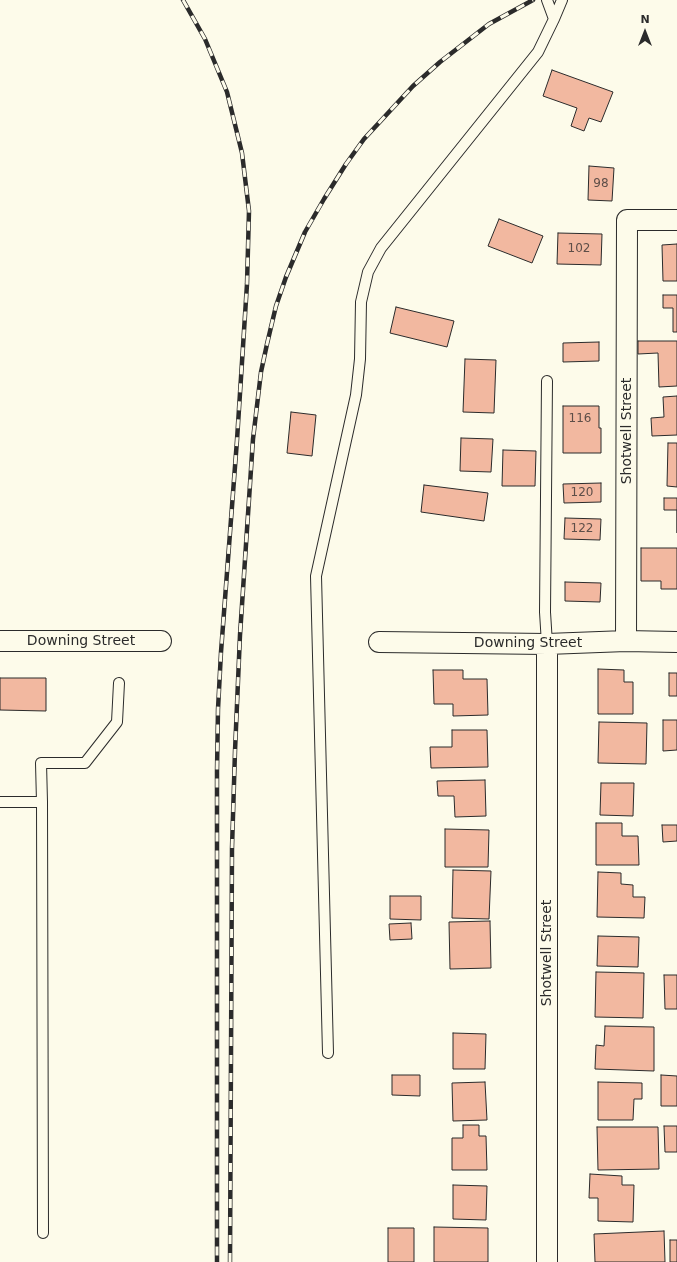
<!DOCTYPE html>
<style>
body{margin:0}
#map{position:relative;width:677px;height:1262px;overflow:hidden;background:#fdfbea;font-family:"DejaVu Sans",sans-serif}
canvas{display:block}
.north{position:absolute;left:625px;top:12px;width:40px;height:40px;-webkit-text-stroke:3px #fdfbea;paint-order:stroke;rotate:0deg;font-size:11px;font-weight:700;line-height:16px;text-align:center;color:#2b2b2b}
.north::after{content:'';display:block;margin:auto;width:14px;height:18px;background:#2b2b2b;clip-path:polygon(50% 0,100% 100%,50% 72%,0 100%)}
</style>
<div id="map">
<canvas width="677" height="1262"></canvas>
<div class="north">N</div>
</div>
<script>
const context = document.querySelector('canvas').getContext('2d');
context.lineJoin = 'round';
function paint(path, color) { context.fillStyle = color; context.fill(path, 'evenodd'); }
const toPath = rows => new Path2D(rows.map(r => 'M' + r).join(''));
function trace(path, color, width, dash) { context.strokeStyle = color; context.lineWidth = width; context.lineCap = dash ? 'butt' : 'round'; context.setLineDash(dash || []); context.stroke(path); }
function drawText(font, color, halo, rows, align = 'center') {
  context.font = font + ' "DejaVu Sans",sans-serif'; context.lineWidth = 3; context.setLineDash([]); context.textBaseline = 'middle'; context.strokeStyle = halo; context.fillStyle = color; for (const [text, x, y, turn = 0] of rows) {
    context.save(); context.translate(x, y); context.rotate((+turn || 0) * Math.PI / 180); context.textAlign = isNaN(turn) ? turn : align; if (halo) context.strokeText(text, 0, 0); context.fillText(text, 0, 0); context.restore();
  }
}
const building = toPath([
 [552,70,613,92,601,122,589,118,584,131,571,126,577,108,543,96,552,70],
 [589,166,614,168,612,201,588,200,589,166],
 [499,219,543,236,532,263,488,246,499,219],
 [558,233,602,234,601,265,557,264,558,233],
 [677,244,677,281,663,281,662,245,677,244],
 [663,295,677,295,677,332,673,332,673,308,663,308,663,295],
 [396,307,454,321,447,347,390,333,396,307],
 [638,341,677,341,677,386,659,387,658,353,638,354,638,341],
 [599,342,599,361,563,362,563,343,599,342],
 [465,359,496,360,494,413,463,412,465,359],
 [677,396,677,435,652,436,651,418,664,417,663,397,677,396],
 [563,406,599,406,599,428,601,428,601,453,563,453,563,406],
 [291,412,316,415,312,456,287,453,291,412],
 [461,438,493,439,491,472,460,471,461,438],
 [668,443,677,443,677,487,667,486,668,443],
 [503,450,536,451,535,486,502,486,503,450],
 [601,483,601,502,564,503,563,484,601,483],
 [424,485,488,493,484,521,421,512,424,485],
 [664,498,677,498,677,533,677,510,664,510,664,498],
 [565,518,601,519,600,540,564,539,565,518],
 [641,548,677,548,677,589,661,589,661,581,641,581,641,548],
 [565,582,601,583,600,602,565,601,565,582],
 [598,669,624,670,624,682,633,682,633,714,598,714,598,669],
 [433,670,463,670,463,679,487,679,488,715,453,716,453,704,434,704,433,670],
 [669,673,677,673,677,696,669,696,669,673],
 [0,678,46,678,46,711,0,710,0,678],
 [663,720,677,720,677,750,663,751,663,720],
 [599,722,647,723,646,764,598,763,599,722],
 [452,730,487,730,488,767,431,768,430,747,452,747,452,730],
 [485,780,486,816,455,817,454,796,438,796,437,781,485,780],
 [601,783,634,783,633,816,600,815,601,783],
 [596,823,622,823,622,836,638,836,639,865,596,865,596,823],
 [662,825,677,825,677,841,663,842,662,825],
 [445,829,489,830,488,867,445,867,445,829],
 [453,870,491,871,489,919,452,918,453,870],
 [598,872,621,873,621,884,633,885,633,897,645,897,644,918,597,917,598,872],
 [390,896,421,896,421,920,390,919,390,896],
 [490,921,491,968,450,969,449,922,490,921],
 [411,923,412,939,390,940,389,924,411,923],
 [598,936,639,937,638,967,597,966,598,936],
 [596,972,644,973,643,1018,595,1017,596,972],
 [664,975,677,975,677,1009,665,1009,664,975],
 [605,1026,654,1027,654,1071,595,1069,596,1045,604,1046,605,1026],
 [453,1033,486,1034,485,1069,453,1069,453,1033],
 [392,1075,420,1075,420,1096,392,1095,392,1075],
 [661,1075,677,1076,677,1106,661,1106,661,1075],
 [485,1082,487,1120,453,1121,452,1083,485,1082],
 [598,1082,642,1083,642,1099,634,1099,633,1120,598,1120,598,1082],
 [463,1125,479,1125,479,1136,486,1136,487,1170,452,1170,452,1138,463,1138,463,1125],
 [664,1126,677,1126,677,1152,665,1152,664,1126],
 [597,1127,658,1127,659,1169,598,1170,597,1127],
 [590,1174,622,1176,622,1185,634,1185,633,1222,598,1221,598,1198,589,1198,590,1174],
 [453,1185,487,1186,486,1220,453,1219,453,1185],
 [434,1227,488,1228,488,1262,434,1262,434,1227],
 [388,1228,414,1228,414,1262,388,1262,388,1228],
 [664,1231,665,1262,595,1262,594,1234,664,1231],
 [670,1240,677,1240,677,1262,670,1262,670,1240]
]);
const service = toPath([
 [554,19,562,0],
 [547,381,545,612,547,644],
 [0,802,42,802,43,1233],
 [42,802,41,763,85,763,117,722,119,683],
 [328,1053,316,576,356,395,360,359,361,302,368,272,381,248,538,52,554,19,547,0]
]);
const minor = toPath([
 [0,641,161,641],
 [626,641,627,220,677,220],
 [379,642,547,644,626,641,677,642],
 [547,1262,547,644]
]);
const rail = toPath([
 [183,0,205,39,227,92,242,153,249,211,247,284,237,440,221,652,218,709,217,771,217,1262],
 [230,1262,232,848,235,751,240,635,253,439,261,372,267,344,276,306,286,277,305,232,324,199,346,164,364,139,413,86,440,62,489,24,533,0]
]);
const numberNames = [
 ["98",601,184],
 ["102",579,249],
 ["116",580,419],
 ["120",582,493],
 ["122",582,529]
];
const streetNames = [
 ["Shotwell Street",627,431,-90],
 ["Downing Street",81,641],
 ["Downing Street",528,643],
 ["Shotwell Street",547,953,-90]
];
paint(building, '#f2b8a0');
trace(building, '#2b2b2b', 1);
trace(service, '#2b2b2b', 12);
trace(minor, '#2b2b2b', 22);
trace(service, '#fdfbea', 10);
trace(minor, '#fdfbea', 20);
trace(rail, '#2b2b2b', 4.5);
trace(rail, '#fdfbea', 3, [9]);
drawText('12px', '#5d4e48', null, numberNames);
drawText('14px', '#2b2b2b', '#fdfbea', streetNames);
</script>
